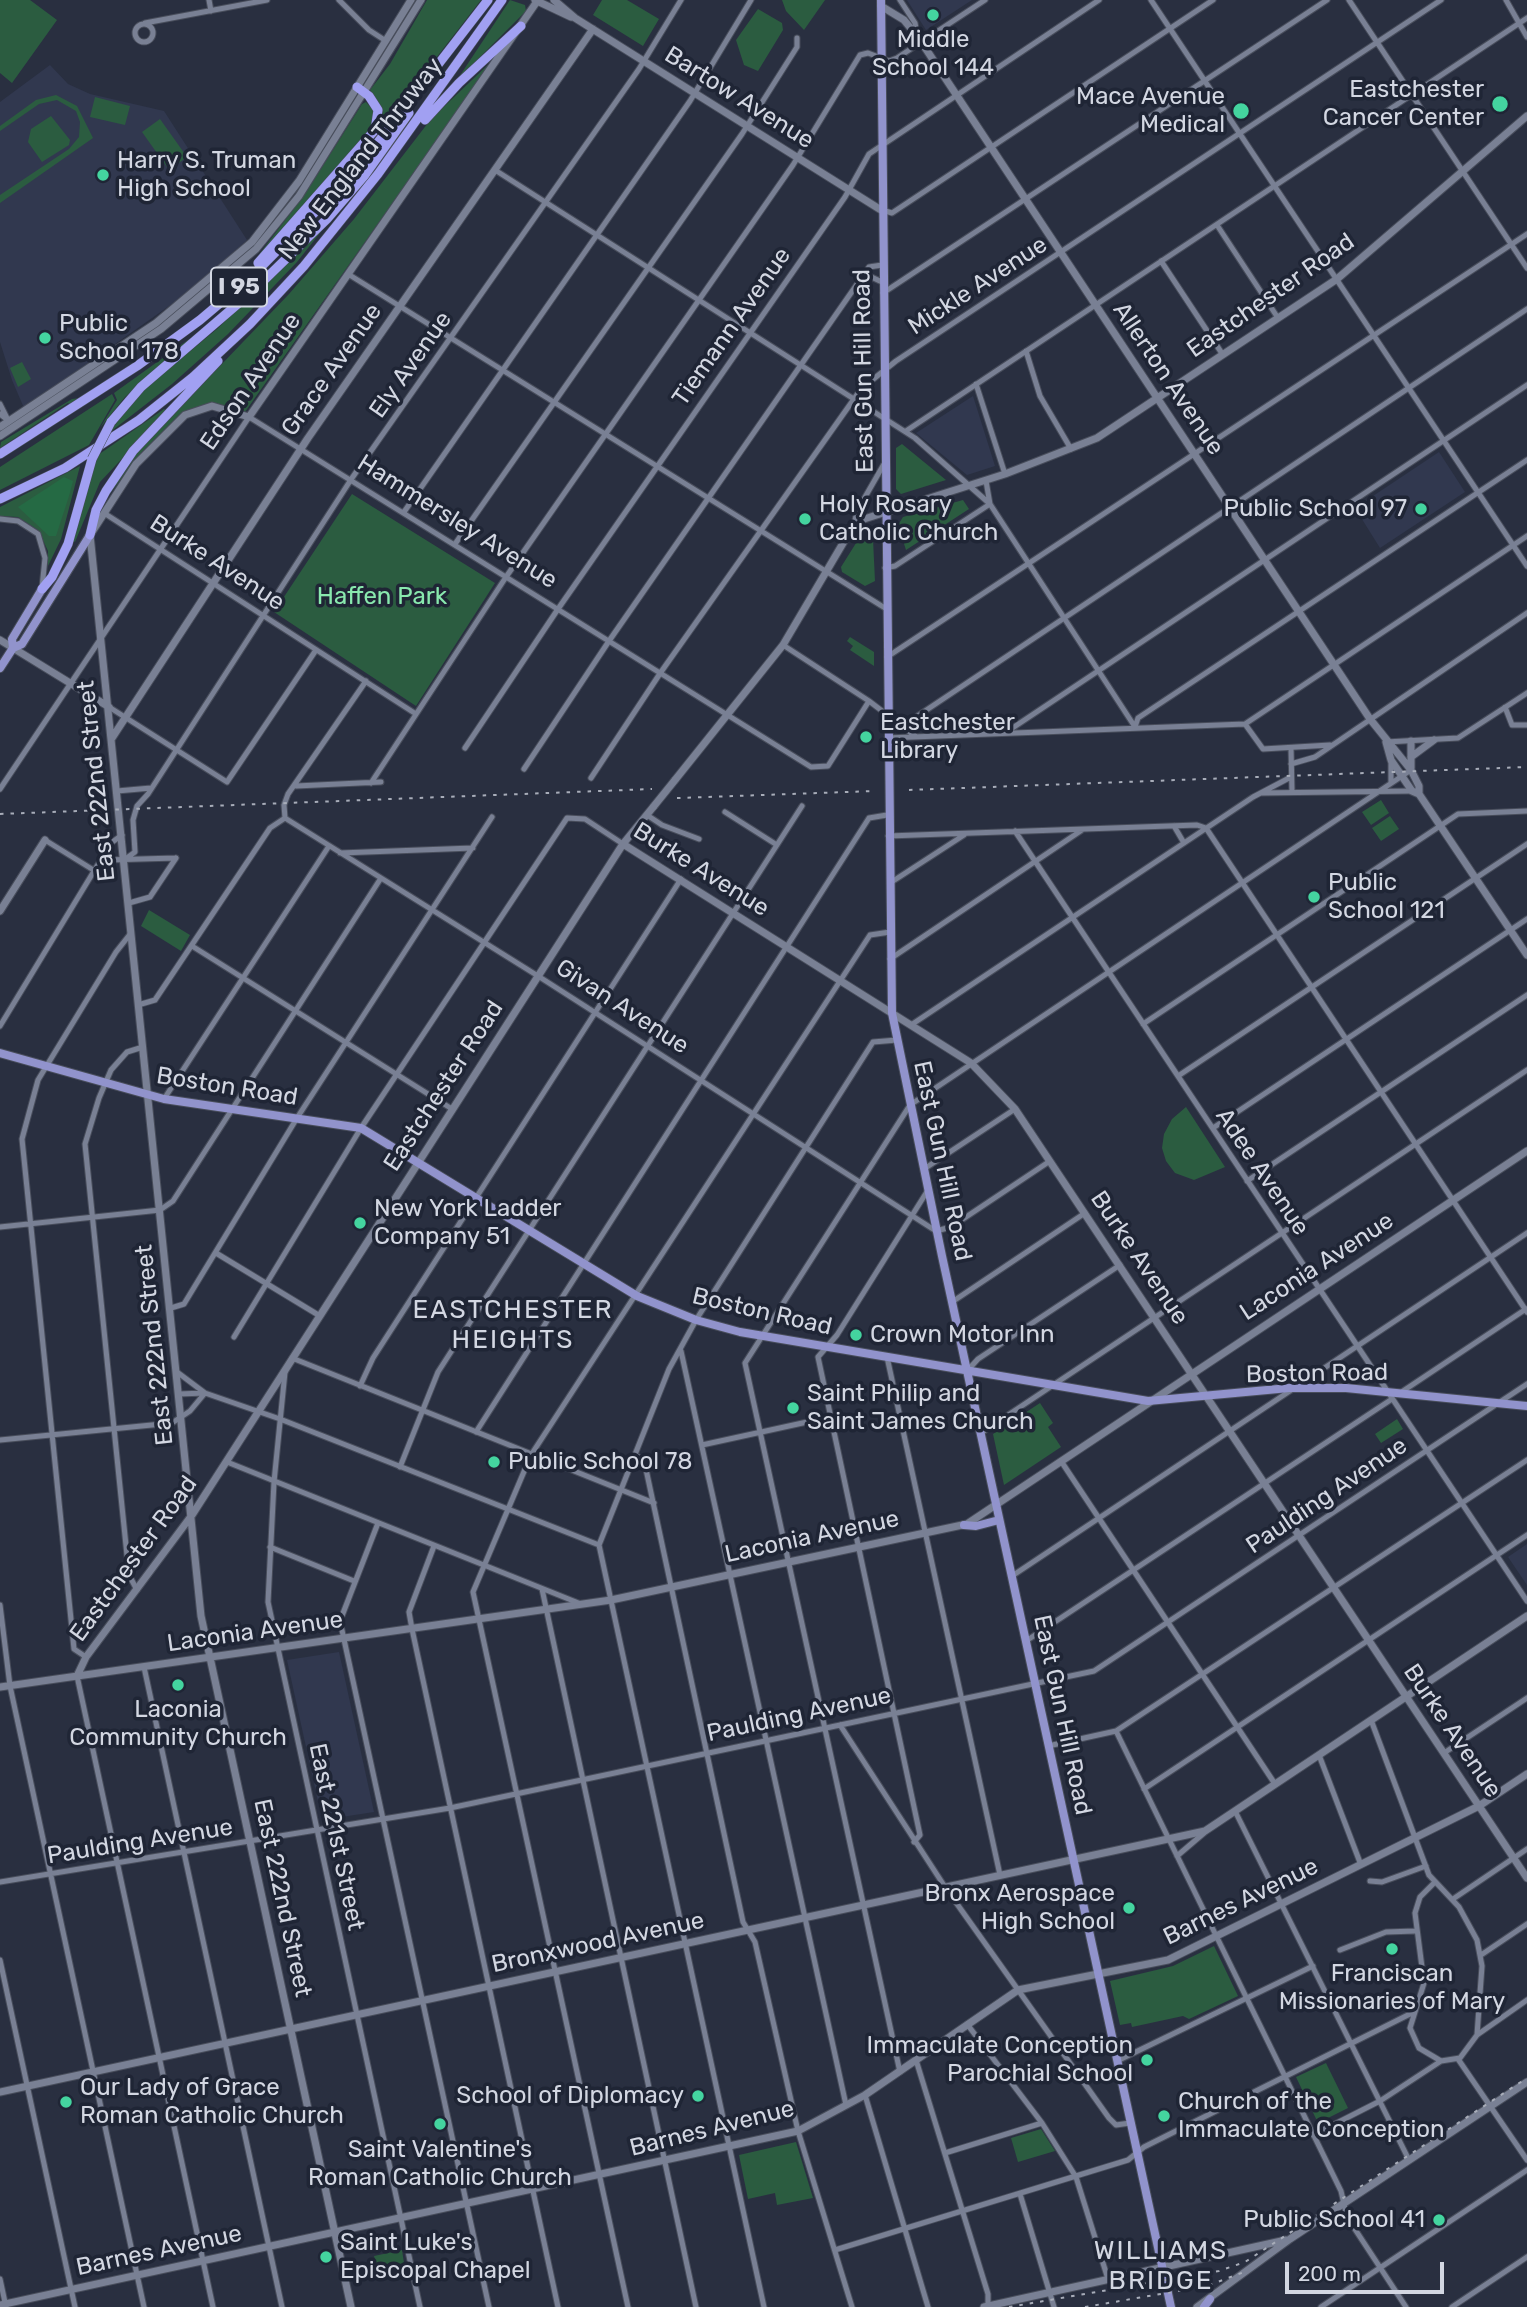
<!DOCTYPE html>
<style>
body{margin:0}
#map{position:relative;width:1527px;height:2307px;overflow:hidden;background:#292f40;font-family:Rubik,sans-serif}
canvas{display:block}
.scale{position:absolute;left:1285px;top:2262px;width:159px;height:32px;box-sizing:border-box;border:4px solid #d3d7e2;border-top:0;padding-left:9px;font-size:21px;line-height:24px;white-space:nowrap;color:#d3d7e2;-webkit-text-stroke:5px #1f2535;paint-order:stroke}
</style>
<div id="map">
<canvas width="1527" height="2307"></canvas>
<div class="scale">200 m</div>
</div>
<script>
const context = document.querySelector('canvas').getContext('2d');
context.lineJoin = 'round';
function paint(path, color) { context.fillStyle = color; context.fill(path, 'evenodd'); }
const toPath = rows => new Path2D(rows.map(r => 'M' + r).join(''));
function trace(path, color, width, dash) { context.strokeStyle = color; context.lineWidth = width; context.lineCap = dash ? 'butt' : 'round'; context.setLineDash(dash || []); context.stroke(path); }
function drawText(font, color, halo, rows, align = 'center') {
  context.font = font + ' Rubik,sans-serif'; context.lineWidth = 7; context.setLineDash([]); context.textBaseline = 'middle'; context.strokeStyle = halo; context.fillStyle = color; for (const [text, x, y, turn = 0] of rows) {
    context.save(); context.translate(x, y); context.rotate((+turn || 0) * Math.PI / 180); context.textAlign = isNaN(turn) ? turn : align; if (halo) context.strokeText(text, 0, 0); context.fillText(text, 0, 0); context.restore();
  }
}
const built = toPath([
 [907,0,972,0,926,30],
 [50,65,68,84,90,94,164,111,247,240,189,292,24,408,12,380,0,342,0,102],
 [973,396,995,466,967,475,916,433],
 [1439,452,1465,492,1380,548,1355,508],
 [1527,1544,1527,1585,1508,1557],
 [339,1652,374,1812,322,1820,287,1660]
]);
const green = toPath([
 [0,0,30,0,57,20,12,83,0,73],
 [427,0,481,0,378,133,381,127,381,111,370,90,390,64],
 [510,0,525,5,526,11,457,80],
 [602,0,627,0,659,19,643,46,593,15],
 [782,0,825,0,804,30,786,11],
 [758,9,782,23,783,30,758,71,744,65,736,40],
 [494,59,245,412,211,404,182,414,142,452,106,499,127,463,289,294,354,219,431,119],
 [56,95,77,106,93,138,0,203,0,195,69,149,79,137,80,122,76,111,57,100,39,104,0,131,0,126,36,100],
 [95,97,130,106,125,125,90,117],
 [366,102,373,110,373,122,369,132,254,261,305,194,362,104],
 [51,116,70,140,69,145,42,162,28,142,31,129],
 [160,119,187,157,169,170,142,132],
 [335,214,297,262,228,334,172,384,109,433,138,394,217,329],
 [199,332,125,397,100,428,117,400,114,393],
 [22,362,31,379,18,387,10,368],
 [112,394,115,400,89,445,0,490,0,467],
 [80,398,70,405,68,403,0,448,1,442,72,399],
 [164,409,167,411,100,482,75,542,72,540,98,455],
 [902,444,946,480,901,494,896,489,896,448],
 [80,466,61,539,48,566,48,551,38,530,18,517,0,516,0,507],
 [352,494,495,583,416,706,274,612],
 [963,500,969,509,906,550,898,525,903,517],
 [863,532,873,539,875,581,865,586,842,572,841,567],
 [850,637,874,652,874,666,850,650,853,646,847,641],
 [1381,800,1389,813,1371,825,1362,812],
 [1390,816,1399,829,1381,841,1372,828],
 [149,910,190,935,181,951,141,926],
 [1186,1107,1225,1167,1194,1180,1175,1173,1166,1161,1162,1148,1164,1134,1172,1119],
 [1040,1403,1053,1423,1048,1427,1061,1447,1004,1485,993,1434],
 [1397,1419,1403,1429,1381,1443,1375,1434],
 [1214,1946,1238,1996,1189,2019,1183,2016,1132,2027,1131,2023,1120,2025,1110,1981,1173,1966],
 [1326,2063,1348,2108,1318,2123,1296,2077],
 [1041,2129,1055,2151,1018,2162,1011,2138],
 [796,2142,813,2198,777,2205,775,2193,748,2199,739,2155],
 [402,2250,404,2263,377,2269,374,2256]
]);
const forest = toPath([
 [64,477,73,481,69,496,56,536,49,536,18,507]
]);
const street = toPath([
 [209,0,211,11],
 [339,0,369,30,386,41],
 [900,0,915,23,917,34],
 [1151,0,1527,566],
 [1349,0,1527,268],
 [1506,0,1527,37],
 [145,23,267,0],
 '135 33a9 9 0 1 1 18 0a9 9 0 1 1-18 0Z',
 [495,170,915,438,990,504,1135,727],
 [882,210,892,213,1213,0],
 [1217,225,1278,318],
 [1161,261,1223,355],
 [348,274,885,608],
 [865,274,882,282],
 [883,293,1327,0],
 [1026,351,1040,396,1071,449],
 [976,384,1005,474],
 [0,404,9,422],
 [0,414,9,421],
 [906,431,1527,18],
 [404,512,690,101,751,0],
 [104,513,416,714],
 [0,519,18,521,38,534,45,558,42,588],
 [854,525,857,511,884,464],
 [455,544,742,134,797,47,797,38],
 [885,568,895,566,990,504,986,481],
 [783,645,869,701,915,736],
 [887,657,1527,234],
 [109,707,227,782,316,650],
 [1505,707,1512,725,1527,725],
 [1245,724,1527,536],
 [1245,724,1263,749,1330,745],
 [904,725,1527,309],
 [1135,727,1138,718,1527,460],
 [1005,733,1527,385],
 [887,738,1245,724],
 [1386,742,1458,738,1527,693],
 [465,748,558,609,845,197,869,154,1099,0],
 [1291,748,1292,792],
 [1291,764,1315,757,1527,613],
 [524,769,609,641,869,267,882,265],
 [591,778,661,672,861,389,896,361,1441,0],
 [371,783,506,577,793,165,860,55,868,53,889,61,897,58,985,0],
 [1391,783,1391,760],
 [296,786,381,782],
 [0,789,249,417,811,767,828,766,869,701],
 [117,791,151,788],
 [1261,793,1412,791],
 [725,812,777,845],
 [647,815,662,825,699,839],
 [285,818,538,976,936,1231,951,1227,1050,1161],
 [285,818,284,805,288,794,366,681],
 [1174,826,1184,843],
 [1015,831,1527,1601],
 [888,836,1197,825,1206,828,1527,1312],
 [45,840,95,871],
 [340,853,473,848],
 [124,860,135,852,133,820,137,806,148,794,352,478,639,69,681,0],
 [99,864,106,860,176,858],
 [890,883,964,835],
 [129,903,150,897,176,858],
 [192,946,452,1109],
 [890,959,1082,830],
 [138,1005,155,1000,270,828,285,818],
 [1143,1024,1458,814,1527,811],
 [911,1025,1253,797,1291,777],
 [0,1026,111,843,122,835],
 [1178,1076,1527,844],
 [164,1099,329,846],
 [1213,1128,1527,919],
 [924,1169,1015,1109],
 [1247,1181,1527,995],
 [0,1227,160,1210,173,1201,381,878],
 [216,1253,320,1316],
 [952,1302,1085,1213],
 [171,1308,184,1304,297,1118,492,817],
 [234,1337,361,1128,567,818,585,819,623,844],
 [681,1351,846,2105],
 [887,1357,1000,1875],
 [292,1358,654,1503],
 [967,1371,978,1359,1120,1265],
 [177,1372,205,1393],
 [285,1372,274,1482,268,1602,420,2307],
 [360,1386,373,1358,681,879],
 [1403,1391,1526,1309],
 [179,1394,205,1393,280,1419,599,1545],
 [476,1432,869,818,887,815],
 [981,1433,1527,1070],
 [0,1440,172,1423,190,1411,205,1393],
 [702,1445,830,1417],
 [635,1455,644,1460,743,1922,755,1942,798,2131,852,2307],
 [1061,1461,1275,1784],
 [227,1462,581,1604],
 [400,1467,438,1372,802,806],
 [378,1523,340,1621,489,2307],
 [599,1545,764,2307],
 [599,1545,669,1369,696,1320,873,1042,897,1040],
 [434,1546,409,1612,412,1629,558,2307],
 [270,1547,354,1581],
 [1012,1576,1527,1233],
 [542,1589,696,2307],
 [137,1590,129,1575,85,1144,99,1098,111,1070,127,1052,143,1047],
 [0,1605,10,1686,144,2307],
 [1026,1641,1392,1399],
 [86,1657,74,1649,22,1139,38,1080,116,952,131,933],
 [144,1667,282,2307],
 [77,1676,213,2307],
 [1371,1720,1429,1875,1459,1907,1477,1940,1482,1966,1477,2035],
 [840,1725,945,1887,1109,2118,1116,2125,1130,2123],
 [1116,1731,1341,2191,1347,2217,1406,2307],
 [1048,1746,1116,1731,1527,1460],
 [1444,1753,1527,1698],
 [1319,1755,1361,1865],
 [1144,1789,1527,1535],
 [1235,1811,1409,2160],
 [914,1842,920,1835,818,1357,837,1335,928,1190],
 [1177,1856,1204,1833],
 [1370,1881,1382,1882,1426,1866],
 [0,1882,450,1808,1094,1671,1527,1384],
 [1434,1883,1420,1897,1415,1913,1424,1983,1410,2028,1419,2048,1441,2061],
 [1453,1899,1527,1849],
 [1340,1950,1386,1932,1415,1931],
 [1481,1955,1527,1924],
 [0,1960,75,2307],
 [967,2024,1042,2123,1076,2177,1108,2279],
 [1458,2059,1527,2160],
 [916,2060,988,2294,988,2307],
 [1117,2061,1313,1966],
 [900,2072,745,1363,910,1105,1411,770],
 [865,2095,928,2307],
 [1313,2135,1380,2101,1441,2061,1460,2058,1477,2035,1527,2000],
 [945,2153,1042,2123],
 [1020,2194,1054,2307],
 [835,2250,1128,2160,1144,2147,1412,2013],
 [0,2279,6,2307],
 [628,2307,473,1592,531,1455,870,935,890,932],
 [1321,2307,1527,2170],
 [1452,2307,1527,2257]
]);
const secondary = toPath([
 [535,0,571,17],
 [554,0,575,18,881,210],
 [881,6,904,20,918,37,1370,719,1411,770,1419,786,1419,794],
 [0,427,156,323,252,242,299,181,411,0],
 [0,436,161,329,256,249,299,196,421,0],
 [0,640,109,707],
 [112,738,308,438,593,29],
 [1386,742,1391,760,1412,791,1419,794,1527,955],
 [1411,757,1434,740],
 [1411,768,1411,741],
 [675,780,783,645,849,533,861,520,1005,474,1097,438,1337,279,1527,116],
 [623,844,971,1063,1015,1109,1527,1878],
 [0,911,45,840],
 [77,1676,86,1657,192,1515,623,844,654,806],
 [0,1687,611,1600,967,1524,1527,1151],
 [0,2092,1205,1831,1527,1616],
 [0,2305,798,2131,865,2095,1018,1990,1168,1960,1479,1806,1527,1774],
 [351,2307,201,1616,90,535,136,464,185,415,212,406,249,417,538,0],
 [984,2307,1286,2240],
 [1197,2307,1290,2239,1527,2082]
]);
const primary = toPath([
 [881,0,892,1013,942,1256,1171,2307],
 [13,648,12,639,42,589],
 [0,668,13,648,22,644,90,535],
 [0,1053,164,1099,361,1128,637,1296,696,1320,740,1332,1148,1401,1289,1388,1346,1388,1527,1406],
 [964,1525,976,1526,999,1520],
 [1204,2307,1210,2299]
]);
const highway = toPath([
 [425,120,459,83,521,26],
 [258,263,375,130,378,110,369,96,357,87],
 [111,422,141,387,254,290,327,219,365,175,409,113],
 [0,454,137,366,200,320,252,276,317,210,375,146,488,0],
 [0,499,65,468,139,420,193,377,250,324,304,266,378,174,502,0],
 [90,535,96,510,106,491,133,451,218,361],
 [42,589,52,577,68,544,92,459]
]);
const rail = toPath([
 [909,790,1527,767],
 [677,798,874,791],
 [0,814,652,789],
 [1009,2307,1219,2271,1245,2262,1527,2078],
 [1085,2307,1207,2286,1244,2272]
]);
const secondaryBridge = toPath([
 [654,806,675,780]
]);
const highwayBridge = toPath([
 [92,459,111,422]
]);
const markers = [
 [933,15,7,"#44d49f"],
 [1500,104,9,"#44d49f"],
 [1241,111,9,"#44d49f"],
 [103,175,7,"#44d49f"],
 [45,338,7,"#44d49f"],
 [1421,509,7,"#44d49f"],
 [805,519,7,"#44d49f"],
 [866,737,7,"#44d49f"],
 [1314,897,7,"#44d49f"],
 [360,1223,7,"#44d49f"],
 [856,1335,7,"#44d49f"],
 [793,1408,7,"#44d49f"],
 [494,1462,7,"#44d49f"],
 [178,1685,7,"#44d49f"],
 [1129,1908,7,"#44d49f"],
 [1392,1949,7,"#44d49f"],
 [1147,2060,7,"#44d49f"],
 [698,2096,7,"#44d49f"],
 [66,2102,7,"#44d49f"],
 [1164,2116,7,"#44d49f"],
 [440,2124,7,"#44d49f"],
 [1439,2220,7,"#44d49f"],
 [326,2257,7,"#44d49f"]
];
const shields = [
 [239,287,56]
];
const shieldNames = [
 ["I 95",239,287]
];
const poiNames = [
 ["Middle",933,40,"center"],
 ["School 144",933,68,"center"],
 ["Eastchester",1484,90,"right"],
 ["Cancer Center",1484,118,"right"],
 ["Mace Avenue",1225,97,"right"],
 ["Medical",1225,125,"right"],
 ["Harry S. Truman",117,161],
 ["High School",117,189],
 ["Public",59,324],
 ["School 178",59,352],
 ["Holy Rosary",819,505],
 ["Catholic Church",819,533],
 ["Public School 97",1407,509,"right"],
 ["Eastchester",880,723],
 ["Library",880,751],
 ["Public",1328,883],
 ["School 121",1328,911],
 ["New York Ladder",374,1209],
 ["Company 51",374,1237],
 ["Crown Motor Inn",870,1335],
 ["Saint Philip and",807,1394],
 ["Saint James Church",807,1422],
 ["Public School 78",508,1462],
 ["Laconia",178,1710,"center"],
 ["Community Church",178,1738,"center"],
 ["Bronx Aerospace",1115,1894,"right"],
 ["High School",1115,1922,"right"],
 ["Franciscan",1392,1974,"center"],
 ["Missionaries of Mary",1392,2002,"center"],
 ["Immaculate Conception",1133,2046,"right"],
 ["Parochial School",1133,2074,"right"],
 ["Our Lady of Grace",80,2088],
 ["Roman Catholic Church",80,2116],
 ["School of Diplomacy",684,2096,"right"],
 ["Church of the",1178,2102],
 ["Immaculate Conception",1178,2130],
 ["Saint Valentine's",440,2150,"center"],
 ["Roman Catholic Church",440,2178,"center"],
 ["Public School 41",1425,2220,"right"],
 ["Saint Luke's",340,2243],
 ["Episcopal Chapel",340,2271]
];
const streetNames = [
 ["Bartow Avenue",739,98,32],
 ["New England Thruway",361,159,-52],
 ["Mickle Avenue",978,286,-33],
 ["Eastchester Road",1271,296,-35],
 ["Tiemann Avenue",732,327,-55],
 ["Ely Avenue",411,365,-55],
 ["Grace Avenue",332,370,-55],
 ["East Gun Hill Road",864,371,-91],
 ["Allerton Avenue",1168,379,56],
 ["Edson Avenue",251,382,-56],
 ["Hammersley Avenue",457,522,32],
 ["Burke Avenue",217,563,33],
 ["East 222nd Street",97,781,-96],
 ["Burke Avenue",701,870,32],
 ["Givan Avenue",622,1007,33],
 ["Eastchester Road",444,1086,-57],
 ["Boston Road",227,1087,9],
 ["East Gun Hill Road",942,1161,78],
 ["Adee Avenue",1262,1172,56],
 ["Burke Avenue",1139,1258,56],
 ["Laconia Avenue",1317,1267,-33],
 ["Boston Road",762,1312,13],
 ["East 222nd Street",155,1345,-96],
 ["Boston Road",1317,1374,-1],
 ["Paulding Avenue",1327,1496,-34],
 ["Laconia Avenue",812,1537,-12],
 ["Eastchester Road",134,1559,-54],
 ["Laconia Avenue",255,1632,-8],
 ["Paulding Avenue",799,1715,-12],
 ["East Gun Hill Road",1062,1715,78],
 ["Burke Avenue",1452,1731,56],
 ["East 221st Street",336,1837,78],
 ["Paulding Avenue",140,1842,-9],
 ["East 222nd Street",282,1898,78],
 ["Barnes Avenue",1241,1902,-26],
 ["Bronxwood Avenue",598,1943,-12],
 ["Barnes Avenue",712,2129,-14],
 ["Barnes Avenue",159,2251,-12]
];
const parkNames = [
 ["Haffen Park",382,597]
];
const neighbourhoodNames = [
 ["EASTCHESTER",513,1310],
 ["HEIGHTS",513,1340],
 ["WILLIAMS",1161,2251],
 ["BRIDGE",1161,2281]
];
paint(built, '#31384f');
paint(green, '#2b5c40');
paint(forest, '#256a44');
trace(street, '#484d5b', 7);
trace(secondary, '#484d5b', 9);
trace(primary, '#484d5b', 10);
trace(highway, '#484d5b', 10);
trace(street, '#798094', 5);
trace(secondary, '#798094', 7);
trace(primary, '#9193cc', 8);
trace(highway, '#a1a0f2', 9);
trace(rail, '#a8adb9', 2, [3.5, 7]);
trace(secondaryBridge, '#484d5b', 9, []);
trace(highwayBridge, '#484d5b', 10, []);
trace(secondaryBridge, '#798094', 7);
trace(highwayBridge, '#a1a0f2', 9);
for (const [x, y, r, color] of markers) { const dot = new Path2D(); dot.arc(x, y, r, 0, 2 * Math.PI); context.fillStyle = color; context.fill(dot); trace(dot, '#1f2535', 2.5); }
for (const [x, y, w] of shields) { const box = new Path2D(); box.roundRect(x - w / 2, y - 19.5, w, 39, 5); context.fillStyle = '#1f2535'; context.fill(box); trace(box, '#d3d7e2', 2); }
drawText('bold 23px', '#d3d7e2', null, shieldNames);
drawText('24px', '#d3d7e2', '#1f2535', poiNames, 'left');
drawText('24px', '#d3d7e2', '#1f2535', streetNames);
drawText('24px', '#89e9ae', '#1f2535', parkNames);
context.letterSpacing = '2px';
drawText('26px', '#d3d7e2', '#1f2535', neighbourhoodNames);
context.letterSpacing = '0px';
</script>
